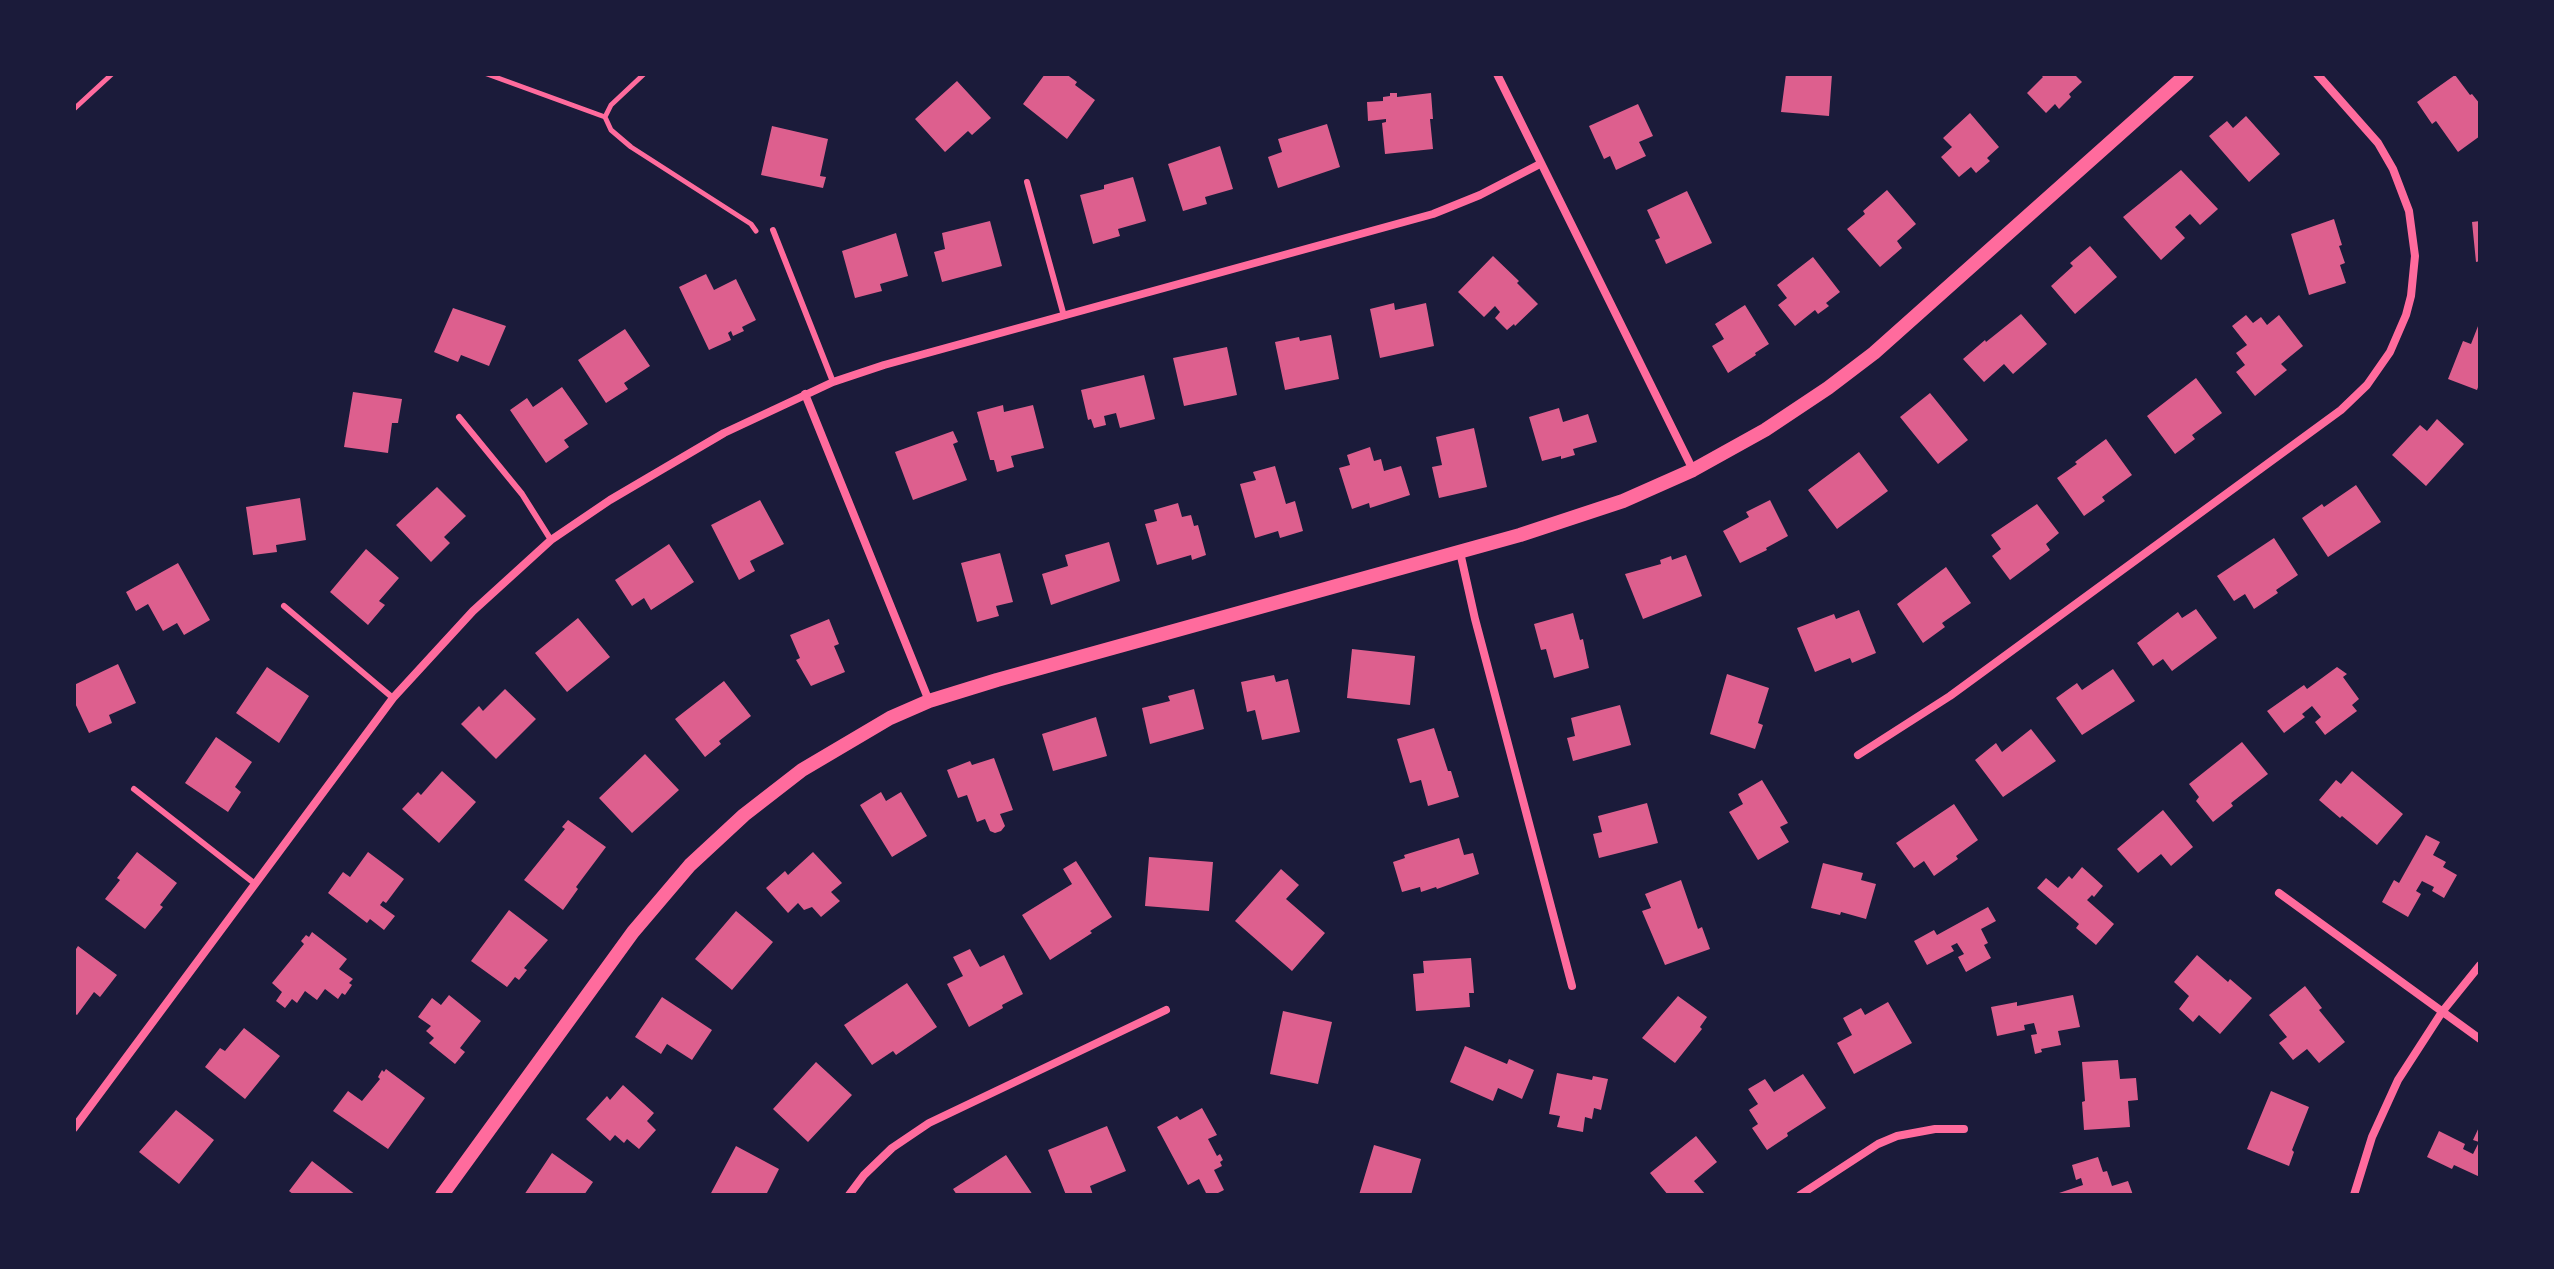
<!DOCTYPE html>
<style>
body{margin:0}
#map{position:relative;width:2554px;height:1269px;overflow:hidden;background:#1b1b3a;font-family:"Playfair Display",serif}
canvas{display:block}
.frame{position:absolute;inset:0;border:76px solid #1b1b3a;pointer-events:none}
</style>
<div id="map">
<canvas width="2554" height="1269"></canvas>
<div class="frame"></div>
</div>
<script>
const context = document.querySelector('canvas').getContext('2d');
context.lineJoin = 'round';
function paint(path, color) { context.fillStyle = color; context.fill(path, 'evenodd'); }
const toPath = rows => new Path2D(rows.map(r => 'M' + r).join(''));
function trace(path, color, width, dash) { context.strokeStyle = color; context.lineWidth = width; context.lineCap = dash ? 'butt' : 'round'; context.setLineDash(dash || []); context.stroke(path); }
const building = toPath([
 [1045,74,1066,74,1077,82,1075,85,1095,100,1067,139,1023,104],
 [1786,74,1832,74,1829,116,1781,112],
 [2040,74,2074,74,2082,82,2069,94,2071,97,2059,109,2055,104,2046,113,2027,93,2043,77],
 [2455,75,2470,95,2472,94,2480,104,2480,136,2458,152,2436,121,2432,124,2417,102],
 [957,81,991,118,972,135,968,131,945,152,915,119],
 [1390,93,1397,93,1397,97,1431,93,1433,119,1430,119,1433,149,1385,154,1382,123,1386,122,1386,119,1368,121,1367,102,1383,101,1383,97,1390,96],
 [1638,104,1653,136,1639,142,1646,156,1616,170,1610,156,1604,159,1589,126],
 [1970,113,1999,147,1987,158,1990,161,1976,173,1971,167,1959,177,1941,157,1952,147,1943,138],
 [2246,116,2280,154,2249,182,2209,136,2227,121,2233,128],
 [1327,124,1340,167,1278,188,1268,157,1282,152,1278,139],
 [772,126,828,139,820,176,826,177,823,188,761,175],
 [1220,146,1233,189,1205,197,1207,204,1183,211,1168,164],
 [2181,170,2218,209,2200,225,2190,214,2175,227,2185,238,2161,260,2123,217],
 [1133,177,1146,221,1118,229,1120,236,1093,244,1080,195,1104,189,1104,185],
 [1887,190,1916,224,1897,241,1902,248,1880,267,1847,229,1865,214,1863,211],
 [1687,191,1712,243,1666,264,1655,240,1660,238,1647,210],
 [2334,219,2342,245,2339,246,2345,263,2340,265,2346,283,2309,295,2291,234],
 [990,221,1002,266,942,282,934,252,945,249,942,233],
 [2480,221,2480,261,2476,262,2472,222],
 [896,233,908,276,880,284,882,291,855,298,842,251],
 [2090,246,2117,277,2075,314,2051,286,2073,266,2070,263],
 [1493,256,1519,281,1517,283,1538,304,1515,326,1514,324,1507,330,1495,318,1500,312,1495,306,1484,317,1458,292],
 [1813,257,1840,292,1826,303,1829,306,1818,314,1815,310,1795,326,1778,305,1787,298,1777,285],
 [706,274,714,290,736,279,756,320,742,327,744,331,733,336,731,331,728,333,731,340,709,350,679,287],
 [1394,303,1395,310,1426,303,1434,346,1380,358,1370,309],
 [1745,305,1769,344,1755,353,1756,355,1728,373,1712,346,1724,339,1715,324],
 [453,308,506,326,489,366,461,355,458,362,434,352],
 [2021,314,2047,344,2013,374,2004,364,1984,382,1963,359,1985,340,1986,342],
 [2246,315,2253,323,2261,317,2267,325,2279,315,2303,346,2281,364,2287,370,2255,396,2236,372,2245,365,2236,353,2247,345,2232,326],
 [2480,321,2480,382,2477,390,2448,379,2463,341,2471,344],
 [625,329,650,366,624,383,628,389,606,403,578,360],
 [1331,335,1339,379,1285,390,1275,342,1299,337,1300,341],
 [1227,347,1237,395,1184,406,1173,358],
 [1144,375,1155,419,1120,428,1116,413,1104,416,1106,425,1094,428,1091,419,1088,420,1081,390],
 [2196,378,2222,413,2192,435,2195,439,2175,454,2147,416],
 [562,387,588,424,564,440,569,447,546,463,510,410,527,398,533,407],
 [353,392,402,399,398,423,392,423,388,453,344,447],
 [1930,393,1968,440,1938,464,1900,417],
 [1003,405,1004,412,1033,405,1044,448,1011,456,1014,467,997,472,994,460,990,460,977,412],
 [1559,408,1563,422,1588,414,1597,442,1573,449,1575,455,1561,459,1561,456,1542,461,1529,417],
 [2437,419,2464,444,2426,486,2392,455,2420,425,2427,431],
 [1474,428,1487,487,1439,498,1432,467,1442,465,1436,437],
 [953,431,958,442,953,444,967,480,913,500,895,452],
 [2106,439,2132,475,2102,497,2105,501,2084,516,2057,478,2077,464,2075,462],
 [1370,447,1374,461,1381,459,1384,471,1401,466,1410,495,1370,508,1369,503,1352,509,1339,468,1350,465,1347,455],
 [1859,452,1888,491,1837,529,1808,490],
 [1275,466,1286,504,1295,501,1303,531,1280,538,1278,531,1255,538,1240,484,1256,480,1253,472],
 [2356,485,2381,522,2328,557,2302,518,2322,504,2324,507],
 [437,487,466,516,444,537,450,543,431,562,396,525],
 [300,498,306,540,276,545,277,552,253,555,246,507],
 [760,500,784,544,750,561,755,571,739,580,711,525],
 [1770,500,1788,536,1766,548,1767,550,1740,563,1723,531,1749,517,1746,512],
 [1178,503,1182,517,1191,515,1194,526,1198,525,1206,555,1192,560,1191,555,1157,565,1145,524,1157,521,1154,510],
 [2037,504,2059,533,2046,544,2050,550,2010,580,1992,556,2001,549,1991,535],
 [2274,538,2298,575,2276,590,2278,593,2254,609,2245,594,2234,601,2217,576],
 [1109,542,1120,581,1051,605,1042,574,1068,566,1065,555],
 [669,544,694,582,651,610,644,598,632,606,615,580],
 [366,549,399,578,379,601,385,605,368,625,330,592],
 [1000,553,1013,602,996,606,999,616,977,622,961,563],
 [1686,555,1702,596,1643,619,1625,574,1661,564,1660,560,1671,556,1672,560],
 [178,563,210,620,184,635,177,623,163,631,148,604,136,611,126,592],
 [1946,567,1971,603,1942,623,1945,627,1923,643,1897,604],
 [2196,609,2217,638,2172,671,2163,659,2153,666,2137,643,2178,612,2182,618],
 [1859,610,1876,653,1852,663,1850,658,1815,672,1797,628,1834,614,1836,619],
 [1573,613,1580,640,1583,639,1589,668,1554,678,1546,649,1541,650,1534,624],
 [578,618,610,657,567,692,535,653],
 [829,619,839,644,834,646,845,672,811,686,796,660,800,658,790,635],
 [1352,649,1415,656,1410,705,1347,698],
 [118,664,136,703,109,715,112,723,89,733,74,701,74,685],
 [267,667,309,696,279,743,236,713],
 [2337,667,2347,674,2343,677,2359,699,2352,705,2357,711,2325,735,2315,722,2321,717,2312,706,2302,714,2305,717,2284,733,2267,711,2304,685,2307,689],
 [2113,669,2135,701,2082,735,2056,698,2077,683,2082,690],
 [1727,674,1769,688,1758,723,1763,725,1755,749,1710,734],
 [1274,675,1276,682,1288,679,1300,732,1262,740,1255,710,1247,712,1241,682],
 [724,681,751,716,719,741,721,744,705,757,675,719],
 [505,689,536,719,496,759,461,724,479,706,483,711],
 [1194,689,1204,729,1150,744,1142,708,1170,701,1168,696],
 [1620,705,1631,745,1573,761,1567,738,1575,736,1571,718],
 [1096,717,1107,756,1053,771,1042,734],
 [1434,728,1448,771,1451,771,1459,797,1428,806,1421,780,1410,783,1397,739],
 [2031,729,2056,761,2003,797,1975,760,1996,743,2002,752],
 [216,737,252,762,235,787,241,792,228,812,185,783],
 [2242,742,2268,774,2231,803,2233,806,2213,822,2196,801,2199,797,2189,784],
 [645,754,679,790,632,833,599,798],
 [994,758,1013,810,1000,814,1005,826,1001,831,995,833,990,831,985,819,977,822,967,795,958,798,947,770,970,761,972,765],
 [442,771,476,802,439,843,402,809,418,792,421,795],
 [2352,771,2403,814,2377,845,2342,816,2340,818,2319,800,2336,780,2341,784],
 [1762,780,1788,823,1780,827,1789,842,1758,860,1729,812,1743,804,1738,794],
 [881,792,886,801,901,792,927,836,892,857,860,805],
 [1647,803,1658,843,1599,858,1593,834,1602,832,1598,816],
 [1954,804,1978,840,1956,856,1958,859,1934,876,1924,861,1914,868,1896,843],
 [2163,810,2193,847,2171,866,2161,854,2138,873,2117,849],
 [568,820,606,847,576,887,578,889,563,910,524,880,565,829,562,827],
 [2426,835,2440,842,2433,855,2446,862,2443,867,2457,875,2444,898,2432,891,2434,887,2422,881,2416,891,2421,894,2408,917,2382,902,2394,880,2399,883],
 [1459,838,1464,855,1473,853,1479,874,1437,889,1436,887,1421,892,1420,887,1402,892,1393,862,1405,858,1404,855],
 [137,852,177,883,160,905,163,907,145,929,105,899,120,880,117,878],
 [368,852,404,879,386,903,383,901,380,905,395,916,384,930,370,919,367,923,328,893,343,872,350,877],
 [813,852,842,883,831,892,840,901,821,917,812,907,804,910,798,903,788,913,766,888,785,871,788,875],
 [1149,857,1213,862,1209,911,1145,906],
 [1076,861,1112,917,1090,931,1092,933,1050,960,1022,915,1072,884,1063,869],
 [1823,863,1863,873,1861,880,1876,884,1866,919,1841,912,1840,915,1811,908],
 [2082,867,2103,886,2094,897,2092,895,2087,900,2114,924,2096,945,2076,928,2079,924,2037,888,2046,878,2058,888,2069,876,2072,879],
 [1281,869,1299,885,1286,899,1325,933,1292,971,1235,921],
 [1681,880,1698,929,1702,927,1710,949,1665,965,1642,911,1651,908,1645,894],
 [1988,907,1996,921,1981,929,1988,943,1984,945,1991,958,1966,972,1958,957,1964,954,1957,943,1951,946,1954,951,1927,965,1914,941,1934,930,1937,935],
 [509,910,548,940,524,968,527,970,519,980,515,977,507,987,471,961],
 [736,911,773,942,732,990,695,959],
 [312,932,347,959,339,969,353,979,349,983,352,985,345,995,342,993,338,999,325,989,317,1000,305,991,297,1003,292,999,285,1008,276,1001,282,992,272,983,304,944,301,941,306,935,309,937],
 [78,946,117,975,100,997,94,992,77,1015,74,1013,74,952],
 [970,949,980,967,1004,955,1023,994,1002,1005,1003,1008,969,1027,947,984,963,976,953,957],
 [2197,955,2228,982,2230,979,2252,998,2220,1034,2199,1015,2193,1022,2179,1009,2189,996,2174,982],
 [1471,958,1474,993,1469,993,1470,1007,1416,1011,1413,974,1424,973,1423,961],
 [907,983,937,1027,896,1055,893,1051,872,1065,844,1025],
 [2305,986,2322,1008,2319,1010,2345,1042,2319,1063,2307,1049,2293,1060,2279,1043,2287,1037,2269,1015],
 [449,995,481,1021,460,1048,465,1052,455,1064,429,1043,434,1038,426,1031,431,1026,418,1017,432,998,441,1005],
 [2073,995,2080,1027,2058,1031,2061,1045,2041,1049,2042,1052,2035,1054,2031,1035,2037,1034,2034,1023,2024,1025,2025,1030,1997,1036,1991,1007,2017,1002,2017,1006],
 [1678,996,1707,1017,1700,1027,1702,1029,1675,1063,1642,1038],
 [662,997,712,1030,692,1060,667,1044,661,1054,635,1037],
 [1888,1002,1912,1043,1854,1074,1837,1043,1852,1035,1843,1018,1861,1008,1865,1015],
 [1283,1011,1332,1022,1318,1084,1270,1074],
 [244,1028,280,1056,245,1099,205,1067,220,1048,225,1051],
 [1465,1046,1507,1064,1509,1059,1534,1070,1522,1099,1498,1088,1493,1101,1450,1082],
 [2118,1060,2120,1079,2136,1078,2138,1100,2128,1101,2130,1127,2084,1130,2082,1102,2085,1101,2082,1062],
 [816,1062,852,1095,808,1142,773,1109],
 [386,1069,425,1098,388,1149,333,1111,348,1091,362,1101,380,1079,378,1077,382,1070,384,1072],
 [1557,1073,1592,1080,1593,1076,1608,1079,1601,1110,1594,1108,1592,1119,1585,1117,1583,1132,1557,1127,1560,1116,1549,1114],
 [1803,1074,1826,1108,1787,1133,1788,1136,1767,1150,1752,1128,1758,1124,1749,1110,1758,1104,1748,1089,1765,1079,1774,1092],
 [623,1085,654,1113,647,1121,656,1130,639,1149,627,1139,624,1143,615,1135,610,1141,586,1119,607,1096,610,1100],
 [2271,1091,2309,1107,2292,1150,2294,1152,2289,1166,2247,1149],
 [1202,1108,1217,1135,1208,1139,1217,1156,1220,1154,1223,1160,1220,1162,1222,1166,1214,1170,1224,1190,1214,1195,1207,1195,1199,1179,1188,1185,1157,1127,1177,1116,1180,1120],
 [176,1110,214,1140,179,1184,139,1152],
 [2480,1125,2480,1177,2454,1165,2452,1169,2427,1157,2439,1131,2465,1144,2463,1149,2473,1154,2479,1142,2473,1140],
 [1107,1126,1126,1171,1090,1186,1093,1195,1066,1195,1048,1150],
 [1696,1136,1717,1162,1694,1181,1705,1194,1668,1195,1650,1173],
 [1374,1145,1421,1159,1411,1195,1359,1195],
 [736,1146,779,1169,766,1195,762,1193,761,1195,710,1195],
 [552,1153,593,1182,584,1195,524,1195],
 [1006,1155,1033,1195,957,1195,953,1189],
 [2098,1157,2103,1172,2107,1171,2112,1186,2128,1181,2133,1195,2053,1195,2083,1185,2081,1178,2076,1180,2072,1165],
 [312,1161,356,1195,294,1195,289,1191]
]);
const path = toPath([
 [487,74,605,117],
 [644,74,611,105,605,117,611,130,631,147,751,224,756,231],
 [74,109,112,74]
]);
const service = toPath([
 [1027,182,1064,316],
 [773,230,833,382],
 [459,417,522,494,551,540],
 [284,606,393,698],
 [134,789,254,883]
]);
const minor = toPath([
 [1497,74,1693,470],
 [805,394,929,701],
 [1460,552,1475,619,1572,986],
 [1858,755,1950,696,2341,410,2367,385,2390,352,2406,315,2411,296,2415,256,2409,211,2393,169,2378,143,2317,74],
 [2279,893,2480,1039],
 [74,1128,393,698,473,611,551,540,610,500,724,433,833,382,884,365,1433,214,1480,195,1540,164],
 [849,1195,864,1175,892,1148,929,1123,1166,1010],
 [1800,1195,1878,1144,1897,1136,1935,1129,1964,1129],
 [2354,1195,2372,1137,2398,1080,2442,1012,2480,965]
]);
const tertiary = toPath([
 [442,1195,633,932,690,865,744,815,802,770,890,718,929,701,997,680,1520,535,1623,501,1693,470,1765,430,1828,388,1874,353,2187,74]
]);
paint(building, '#dd5f8e');
trace(path, '#ff6b9d', 5);
trace(service, '#ff6b9d', 6);
trace(minor, '#ff6b9d', 8);
trace(tertiary, '#ff6b9d', 14);
</script>
